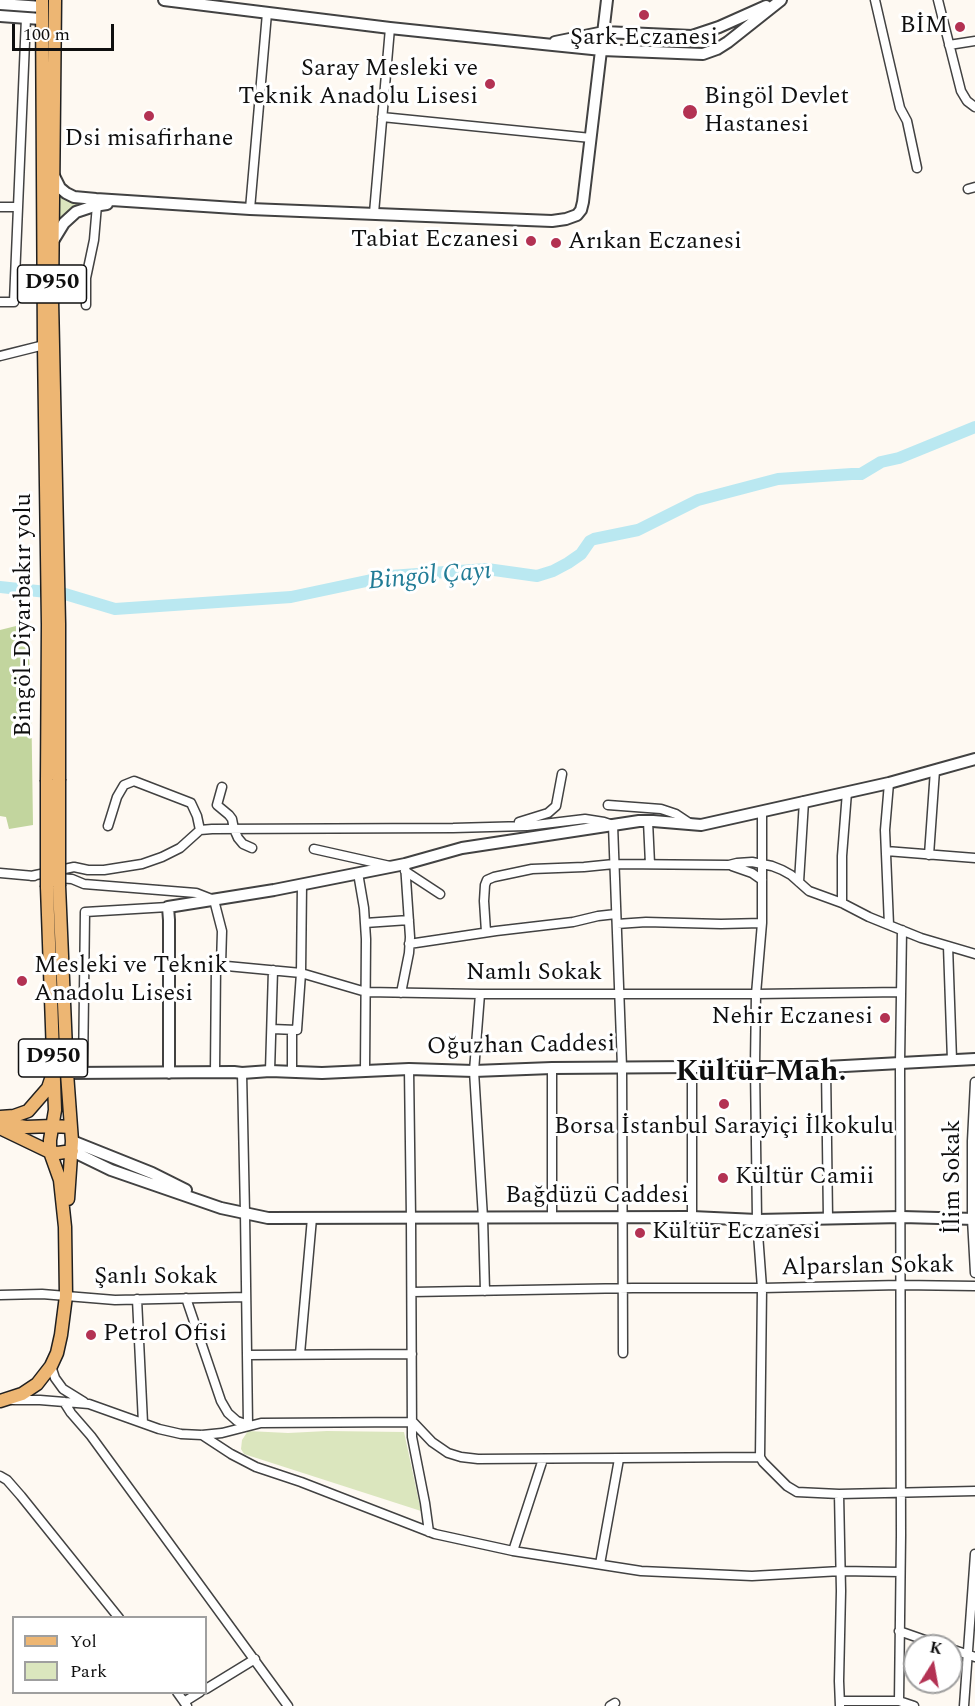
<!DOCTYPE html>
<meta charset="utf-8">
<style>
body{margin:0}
#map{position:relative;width:975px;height:1706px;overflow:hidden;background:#fef9f2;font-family:Spectral,serif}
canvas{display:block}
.legend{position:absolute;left:12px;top:1616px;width:195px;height:78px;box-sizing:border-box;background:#fff;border:2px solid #9f9f9f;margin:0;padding:8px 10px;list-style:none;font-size:18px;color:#0f0f0f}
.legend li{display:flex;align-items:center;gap:12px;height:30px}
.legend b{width:30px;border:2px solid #9f9f9f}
.north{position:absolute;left:903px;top:1634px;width:60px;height:60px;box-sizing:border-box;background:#fff;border:2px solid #9f9f9f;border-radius:50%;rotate:11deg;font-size:16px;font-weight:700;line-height:24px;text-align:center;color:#0f0f0f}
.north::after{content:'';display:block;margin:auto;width:21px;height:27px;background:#b33253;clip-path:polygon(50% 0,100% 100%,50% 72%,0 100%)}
.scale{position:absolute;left:12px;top:24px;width:102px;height:27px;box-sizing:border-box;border:3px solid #0f0f0f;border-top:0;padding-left:8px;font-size:18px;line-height:21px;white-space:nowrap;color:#0f0f0f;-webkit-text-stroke:4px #fff;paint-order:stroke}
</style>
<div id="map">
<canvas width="975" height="1706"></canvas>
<ul class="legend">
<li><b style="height:8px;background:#edb673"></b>Yol</li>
<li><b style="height:16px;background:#dbe6be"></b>Park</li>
</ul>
<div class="north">K</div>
<div class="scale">100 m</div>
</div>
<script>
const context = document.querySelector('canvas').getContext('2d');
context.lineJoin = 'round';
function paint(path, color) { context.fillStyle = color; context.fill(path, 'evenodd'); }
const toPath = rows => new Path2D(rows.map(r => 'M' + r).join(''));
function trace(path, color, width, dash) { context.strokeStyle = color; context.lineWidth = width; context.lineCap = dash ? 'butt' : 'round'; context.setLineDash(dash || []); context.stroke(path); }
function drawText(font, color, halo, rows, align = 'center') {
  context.font = font + ' Spectral,serif'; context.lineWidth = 6; context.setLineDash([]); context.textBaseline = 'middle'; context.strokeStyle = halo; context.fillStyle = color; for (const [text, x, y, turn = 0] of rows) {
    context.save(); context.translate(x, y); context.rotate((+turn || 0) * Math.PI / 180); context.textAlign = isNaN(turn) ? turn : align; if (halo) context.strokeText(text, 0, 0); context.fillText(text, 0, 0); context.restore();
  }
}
const green = toPath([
 [57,190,99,202,70,211,57,220],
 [248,1431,288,1433,327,1431,404,1432,421,1511,244,1454,241,1449,242,1440]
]);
const forest = toPath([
 [16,626,28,640,31,689,33,825,9,829,6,817,0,816,0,630]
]);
const river = toPath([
 [0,587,65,594,115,609,291,597,390,576,487,569,537,576,553,571,568,563,581,554,590,541,594,539,638,530,698,500,778,479,852,474,861,474,881,462,899,458,975,427]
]);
const minor = toPath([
 [875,0,900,108,907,121,917,168],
 [938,0,961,91,967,101,975,107],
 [949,45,975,41],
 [382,117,591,138],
 [968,189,975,187],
 [0,207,17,207],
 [250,209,267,13],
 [374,213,390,28],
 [0,302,14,302,26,18],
 [86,305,86,278,94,240,97,205],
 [0,356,44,345],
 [222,787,217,805,229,815,232,819,234,829,238,838,243,844,252,848],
 [608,805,661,809,676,814,691,824],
 [762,811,762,923,756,994,755,1066,757,1220,762,1288,760,1457,763,1462,787,1486,797,1492,839,1494,975,1491],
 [648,821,650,864],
 [519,822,548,813,556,806,562,774],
 [108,826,117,797,124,785,134,781,191,803,197,816,200,830],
 [314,849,390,866],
 [886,851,975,858],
 [929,855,935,770],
 [732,866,752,873,762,880],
 [405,871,440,894],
 [0,873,34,876],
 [358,873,364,908,366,939,365,1070],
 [31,876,74,867,88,870,104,870,142,864,162,857,180,848,200,830,212,829,453,828,527,826,585,819,604,822,613,825,622,1067,623,1353],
 [56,878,72,879,84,884,196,893,214,900,222,931,221,965],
 [799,882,804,801],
 [842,903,842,856,847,792],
 [365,923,409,920],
 [617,924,646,922,721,924,762,923],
 [889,925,885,830,889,783],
 [486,932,484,901,485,885,487,880,494,877,532,869,584,867,614,864,729,865,737,863,752,862,772,866,782,870,791,875,809,891,842,903,869,917,921,938,975,954],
 [409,944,496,931,573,922,598,916,616,914],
 [948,946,952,1060],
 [169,967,216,965,301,973,366,992,480,994,756,994,901,992],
 [401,993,409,953,410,937,405,864],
 [480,994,474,1071,483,1218,485,1291],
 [272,1029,297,1030,301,973,302,884],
 [692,1067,692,1217],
 [826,1067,828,1219],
 [552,1068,552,1218],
 [409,1069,411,1218,412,1437,425,1503,429,1532],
 [270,1071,273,970],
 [215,1072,216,965],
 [292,1072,292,1030],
 [83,1073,85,912,168,907],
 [975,1082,972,1141,972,1219,975,1273],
 [412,1292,633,1288,762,1288,900,1285,975,1286],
 [0,1295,42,1294,115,1300,246,1297],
 [186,1298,221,1401,228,1413,237,1421,248,1425,245,1213,242,1073],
 [137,1299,143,1423],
 [300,1354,312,1218],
 [247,1355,412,1354],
 [51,1366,55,1378,63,1389,84,1402],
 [13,1400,40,1400,89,1404,159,1429,181,1434,202,1435,222,1433,261,1423,413,1422,432,1442,448,1453,461,1457,478,1459,760,1457],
 [64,1402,71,1413,91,1436,288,1706],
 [202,1435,231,1454,256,1467,301,1482,435,1534,513,1551,641,1571,752,1576,841,1571,900,1572],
 [0,1476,7,1480,21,1496,119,1618],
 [839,1494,841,1591,839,1681,840,1706],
 [513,1551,543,1459],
 [600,1564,619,1459],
 [899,1631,942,1646],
 [951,1649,975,1657],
 [206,1689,255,1659],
 [177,1692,187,1706],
 [840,1701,899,1701,914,1706],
 [899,1701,901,1535,900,1062,902,930],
 [184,1702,200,1692],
 [610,1706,615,1703],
 [964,1706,975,1554]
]);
const tertiary = toPath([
 [164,0,390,28,543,44,602,50,703,54,717,49,728,42,781,0],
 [0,4,42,7],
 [0,16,41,19],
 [555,42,604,32,692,36,719,27,766,6],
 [54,176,60,188,66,193,74,197,96,199,250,209,552,221,566,219,577,215,581,210,583,202,607,0],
 [53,241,64,223,76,212,94,206,107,204],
 [67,1073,234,1072,242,1073,270,1071,322,1073,409,1069,474,1071,552,1068,692,1067,826,1067,975,1059],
 [169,1073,169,920,168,907,274,890,405,864,462,848,639,821,653,821,701,825,889,783,975,759],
 [72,1141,152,1173,186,1190],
 [72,1151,111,1170,221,1208,268,1218,692,1217,757,1220,902,1217,975,1219]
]);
const primary = toPath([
 [42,0,44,345,48,625,47,780],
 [55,0,52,300,59,624,59,779],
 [59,886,67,1073,72,1141,68,1199],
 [0,1117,14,1116,28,1111,48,1088,52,1076],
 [1,1123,26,1127,52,1126,71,1127],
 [0,1128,50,1152,58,1153,72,1151],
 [0,1401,22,1394,37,1384,51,1366,57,1353,61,1335,66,1296,65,1227,60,1180,50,1152,50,1140,55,1110,47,887]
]);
const primaryBridge = toPath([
 [59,779,59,886],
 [47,780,47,887]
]);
const markers = [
 [644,15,6,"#b33253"],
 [960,27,6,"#b33253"],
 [490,84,6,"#b33253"],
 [690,112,8,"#b33253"],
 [149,116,6,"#b33253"],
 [531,241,6,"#b33253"],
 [556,243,6,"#b33253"],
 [22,981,6,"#b33253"],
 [885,1018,6,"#b33253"],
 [724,1104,6,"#b33253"],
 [723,1178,6,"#b33253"],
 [640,1233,6,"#b33253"],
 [91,1335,6,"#b33253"]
];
const shields = [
 [52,284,69],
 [53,1058,69]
];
const shieldNames = [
 ["D950",52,284],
 ["D950",53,1058]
];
const poiNames = [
 ["BİM",948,27,"right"],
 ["Şark Eczanesi",644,39,"center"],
 ["Saray Mesleki ve",478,70,"right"],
 ["Teknik Anadolu Lisesi",478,98,"right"],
 ["Bingöl Devlet",704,98],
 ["Hastanesi",704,126],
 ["Dsi misafirhane",149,140,"center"],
 ["Tabiat Eczanesi",519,241,"right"],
 ["Arıkan Eczanesi",568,243],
 ["Mesleki ve Teknik",34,967],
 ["Anadolu Lisesi",34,995],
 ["Nehir Eczanesi",873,1018,"right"],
 ["Borsa İstanbul Sarayiçi İlkokulu",724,1128,"center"],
 ["Kültür Camii",735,1178],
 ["Kültür Eczanesi",652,1233],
 ["Petrol Ofisi",103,1335]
];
const streetNames = [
 ["Bingöl-Diyarbakır yolu",25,615,-90],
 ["Namlı Sokak",534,974],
 ["Oğuzhan Caddesi",521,1047,-1],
 ["İlim Sokak",954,1177,-90],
 ["Bağdüzü Caddesi",597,1197],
 ["Alparslan Sokak",868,1268,-1],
 ["Şanlı Sokak",156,1278]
];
const waterNames = [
 ["Bingöl Çayı",430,578,-5]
];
const districtNames = [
 ["Kültür Mah.",761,1074]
];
paint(green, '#dbe6be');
paint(forest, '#c2d59e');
trace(river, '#bae8f1', 12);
trace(minor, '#424242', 11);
trace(tertiary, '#424242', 14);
trace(primary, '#202020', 15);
trace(minor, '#fff', 8);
trace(tertiary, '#fff', 10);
trace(primary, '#edb673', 12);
trace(primaryBridge, '#202020', 15, []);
trace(primaryBridge, '#edb673', 12);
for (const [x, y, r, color] of markers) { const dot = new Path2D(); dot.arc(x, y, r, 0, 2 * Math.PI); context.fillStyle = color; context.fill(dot); trace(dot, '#fff', 2); }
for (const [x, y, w] of shields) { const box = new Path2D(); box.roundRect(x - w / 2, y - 19, w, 38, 4.5); context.fillStyle = '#fff'; context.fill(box); trace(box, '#0f0f0f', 1.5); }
drawText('bold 22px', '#0f0f0f', null, shieldNames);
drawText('24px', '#0f0f0f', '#fff', poiNames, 'left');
drawText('24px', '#0f0f0f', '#fff', streetNames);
drawText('italic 26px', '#227c96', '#fff', waterNames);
drawText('bold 30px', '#0f0f0f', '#fff', districtNames);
</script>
